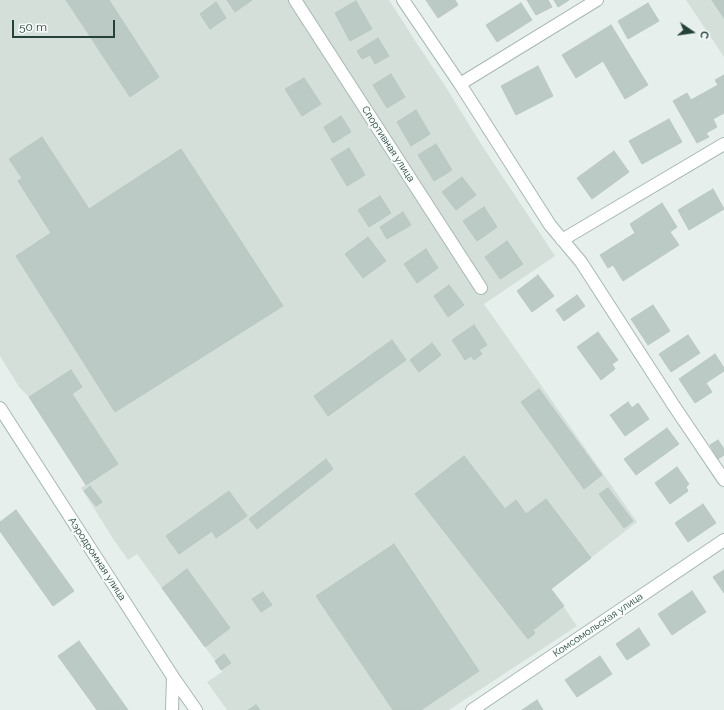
<!DOCTYPE html>
<meta charset="utf-8">
<style>
body{margin:0}
#map{position:relative;width:724px;height:710px;overflow:hidden;background:#e6efeb;font-family:Raleway,sans-serif}
canvas{display:block}
.north{position:absolute;left:672px;top:12px;width:40px;height:40px;-webkit-text-stroke:3px #f7fbf9;paint-order:stroke;rotate:103deg;font-size:11px;font-weight:700;line-height:16px;text-align:center;color:#24423a}
.north::after{content:'';display:block;margin:auto;width:14px;height:18px;background:#24423a;clip-path:polygon(50% 0,100% 100%,50% 72%,0 100%)}
.scale{position:absolute;left:12px;top:20px;width:103px;height:18px;box-sizing:border-box;border:2px solid #24423a;border-top:0;padding-left:5px;font-size:12px;line-height:14px;white-space:nowrap;color:#24423a;-webkit-text-stroke:3px #f7fbf9;paint-order:stroke}
</style>
<div id="map">
<canvas width="724" height="710"></canvas>
<div class="north">С</div>
<div class="scale">50 m</div>
</div>
<script>
const context = document.querySelector('canvas').getContext('2d');
context.lineJoin = 'round';
function paint(path, color) { context.fillStyle = color; context.fill(path, 'evenodd'); }
const toPath = rows => new Path2D(rows.map(r => 'M' + r).join(''));
function trace(path, color, width, dash) { context.strokeStyle = color; context.lineWidth = width; context.lineCap = dash ? 'butt' : 'round'; context.setLineDash(dash || []); context.stroke(path); }
function drawText(font, color, halo, rows, align = 'center') {
  context.font = font + ' Raleway,sans-serif'; context.lineWidth = 4; context.setLineDash([]); context.textBaseline = 'middle'; context.strokeStyle = halo; context.fillStyle = color; for (const [text, x, y, turn = 0] of rows) {
    context.save(); context.translate(x, y); context.rotate((+turn || 0) * Math.PI / 180); context.textAlign = isNaN(turn) ? turn : align; if (halo) context.strokeText(text, 0, 0); context.fillText(text, 0, 0); context.restore();
  }
}
const built = toPath([
 [0,0,389,0,416,42,449,92,481,144,555,256,484,304,637,522,551,589,577,626,449,710,227,710,207,682,222,672,222,670,137,554,128,560,114,540,81,488,86,484,29,397,19,387,0,356],
 [686,0,724,0,724,57]
]);
const building = toPath([
 [66,0,109,0,159,77,130,97,66,0],
 [227,0,252,0,235,12,227,0],
 [426,0,455,0,458,5,438,18,426,0],
 [527,0,548,0,552,7,536,15,527,0],
 [554,0,569,0,558,7,554,0],
 [712,0,724,0,724,18,712,0],
 [356,1,372,29,350,41,335,13,356,1],
 [216,2,226,18,210,29,200,14,216,2],
 [521,3,532,20,497,42,486,25,521,3],
 [648,3,659,21,628,39,618,21,648,3],
 [611,25,648,85,625,99,603,61,576,78,562,55,611,25],
 [378,38,389,56,375,64,370,55,362,59,357,51,378,38],
 [538,66,553,96,516,115,501,86,538,66],
 [391,74,405,97,387,108,373,85,391,74],
 [724,75,724,113,713,119,717,127,706,133,709,137,697,143,673,101,687,93,691,100,718,85,715,80,724,75],
 [304,78,321,104,302,116,285,89,304,78],
 [416,110,430,134,411,146,397,122,416,110],
 [341,116,351,132,333,143,324,127,341,116],
 [669,119,682,142,642,164,629,141,669,119],
 [42,137,89,209,181,149,283,306,115,412,16,256,51,233,18,181,22,178,9,159,42,137],
 [436,144,452,170,434,181,418,155,436,144],
 [349,148,365,175,347,186,331,159,349,148],
 [614,151,629,172,592,199,577,178,614,151],
 [462,177,476,195,456,210,442,192,462,177],
 [713,189,724,209,689,230,678,210,713,189],
 [380,196,391,213,369,227,358,210,380,196],
 [662,203,677,227,670,232,679,245,623,281,613,265,608,268,600,255,635,233,630,224,662,203],
 [484,207,497,227,477,241,463,221,484,207],
 [403,212,411,225,387,239,380,227,403,212],
 [368,237,386,261,363,278,345,254,368,237],
 [507,241,523,264,500,279,485,257,507,241],
 [426,249,438,268,417,283,404,264,426,249],
 [538,275,554,296,532,312,517,291,538,275],
 [449,285,464,305,448,317,434,296,449,285],
 [577,295,585,306,564,321,556,310,577,295],
 [653,305,670,331,648,345,631,319,653,305],
 [474,325,487,345,479,350,482,354,474,360,471,356,465,360,452,340,474,325],
 [598,332,618,360,612,364,615,369,601,380,577,347,598,332],
 [688,335,700,353,671,372,659,354,688,335],
 [392,340,406,360,328,416,314,396,392,340],
 [432,343,441,355,419,372,410,360,432,343],
 [715,354,724,368,724,371,706,383,712,392,695,403,679,379,715,354],
 [71,370,82,387,72,394,118,464,86,485,29,397,71,370],
 [539,389,602,475,584,489,521,402,539,389],
 [628,402,632,408,638,403,649,419,625,436,610,415,628,402],
 [667,428,679,444,636,475,624,459,667,428],
 [718,440,724,449,724,455,718,459,710,445,718,440],
 [464,456,505,509,516,500,526,514,546,499,591,558,551,589,564,606,533,630,535,633,528,639,415,494,464,456],
 [326,459,333,469,257,529,249,519,326,459],
 [677,467,689,484,686,487,688,491,670,504,655,483,677,467],
 [90,486,102,502,96,506,84,491,90,486],
 [608,488,633,521,624,528,599,494,608,488],
 [229,491,247,516,216,538,212,531,179,554,166,536,229,491],
 [703,504,716,523,688,542,675,523,703,504],
 [16,510,74,591,53,606,0,531,0,522,16,510],
 [394,544,479,671,421,710,393,710,316,596,394,544],
 [187,569,230,628,205,647,162,588,187,569],
 [724,570,724,593,713,577,724,570],
 [692,591,706,612,672,635,658,614,692,591],
 [263,592,272,605,261,612,252,599,263,592],
 [639,628,650,645,627,660,616,644,639,628],
 [79,641,128,710,97,710,58,656,79,641],
 [224,654,231,663,221,670,215,661,224,654],
 [600,656,612,674,577,697,565,680,600,656],
 [537,700,543,710,522,710,537,700],
 [256,705,260,710,248,710,256,705]
]);
const minor = toPath([
 [295,0,481,288],
 [403,0,460,84,550,225,581,262,674,406,724,480],
 [460,84,597,0],
 [562,240,724,144],
 [0,408,173,677,196,710],
 [172,710,173,677],
 [472,710,724,540]
]);
const streetNames = [
 ["Спортивная улица",388,144,57],
 ["Аэродромная улица",97,559,57],
 ["Комсомольская улица",598,625,-34]
];
paint(built, '#d4dfda');
paint(building, '#bbcac4');
trace(building, '#b8c9c2', 1);
trace(minor, '#a8b8b2', 14);
trace(minor, '#fff', 12);
drawText('10px', '#24423a', '#f7fbf9', streetNames);
</script>
